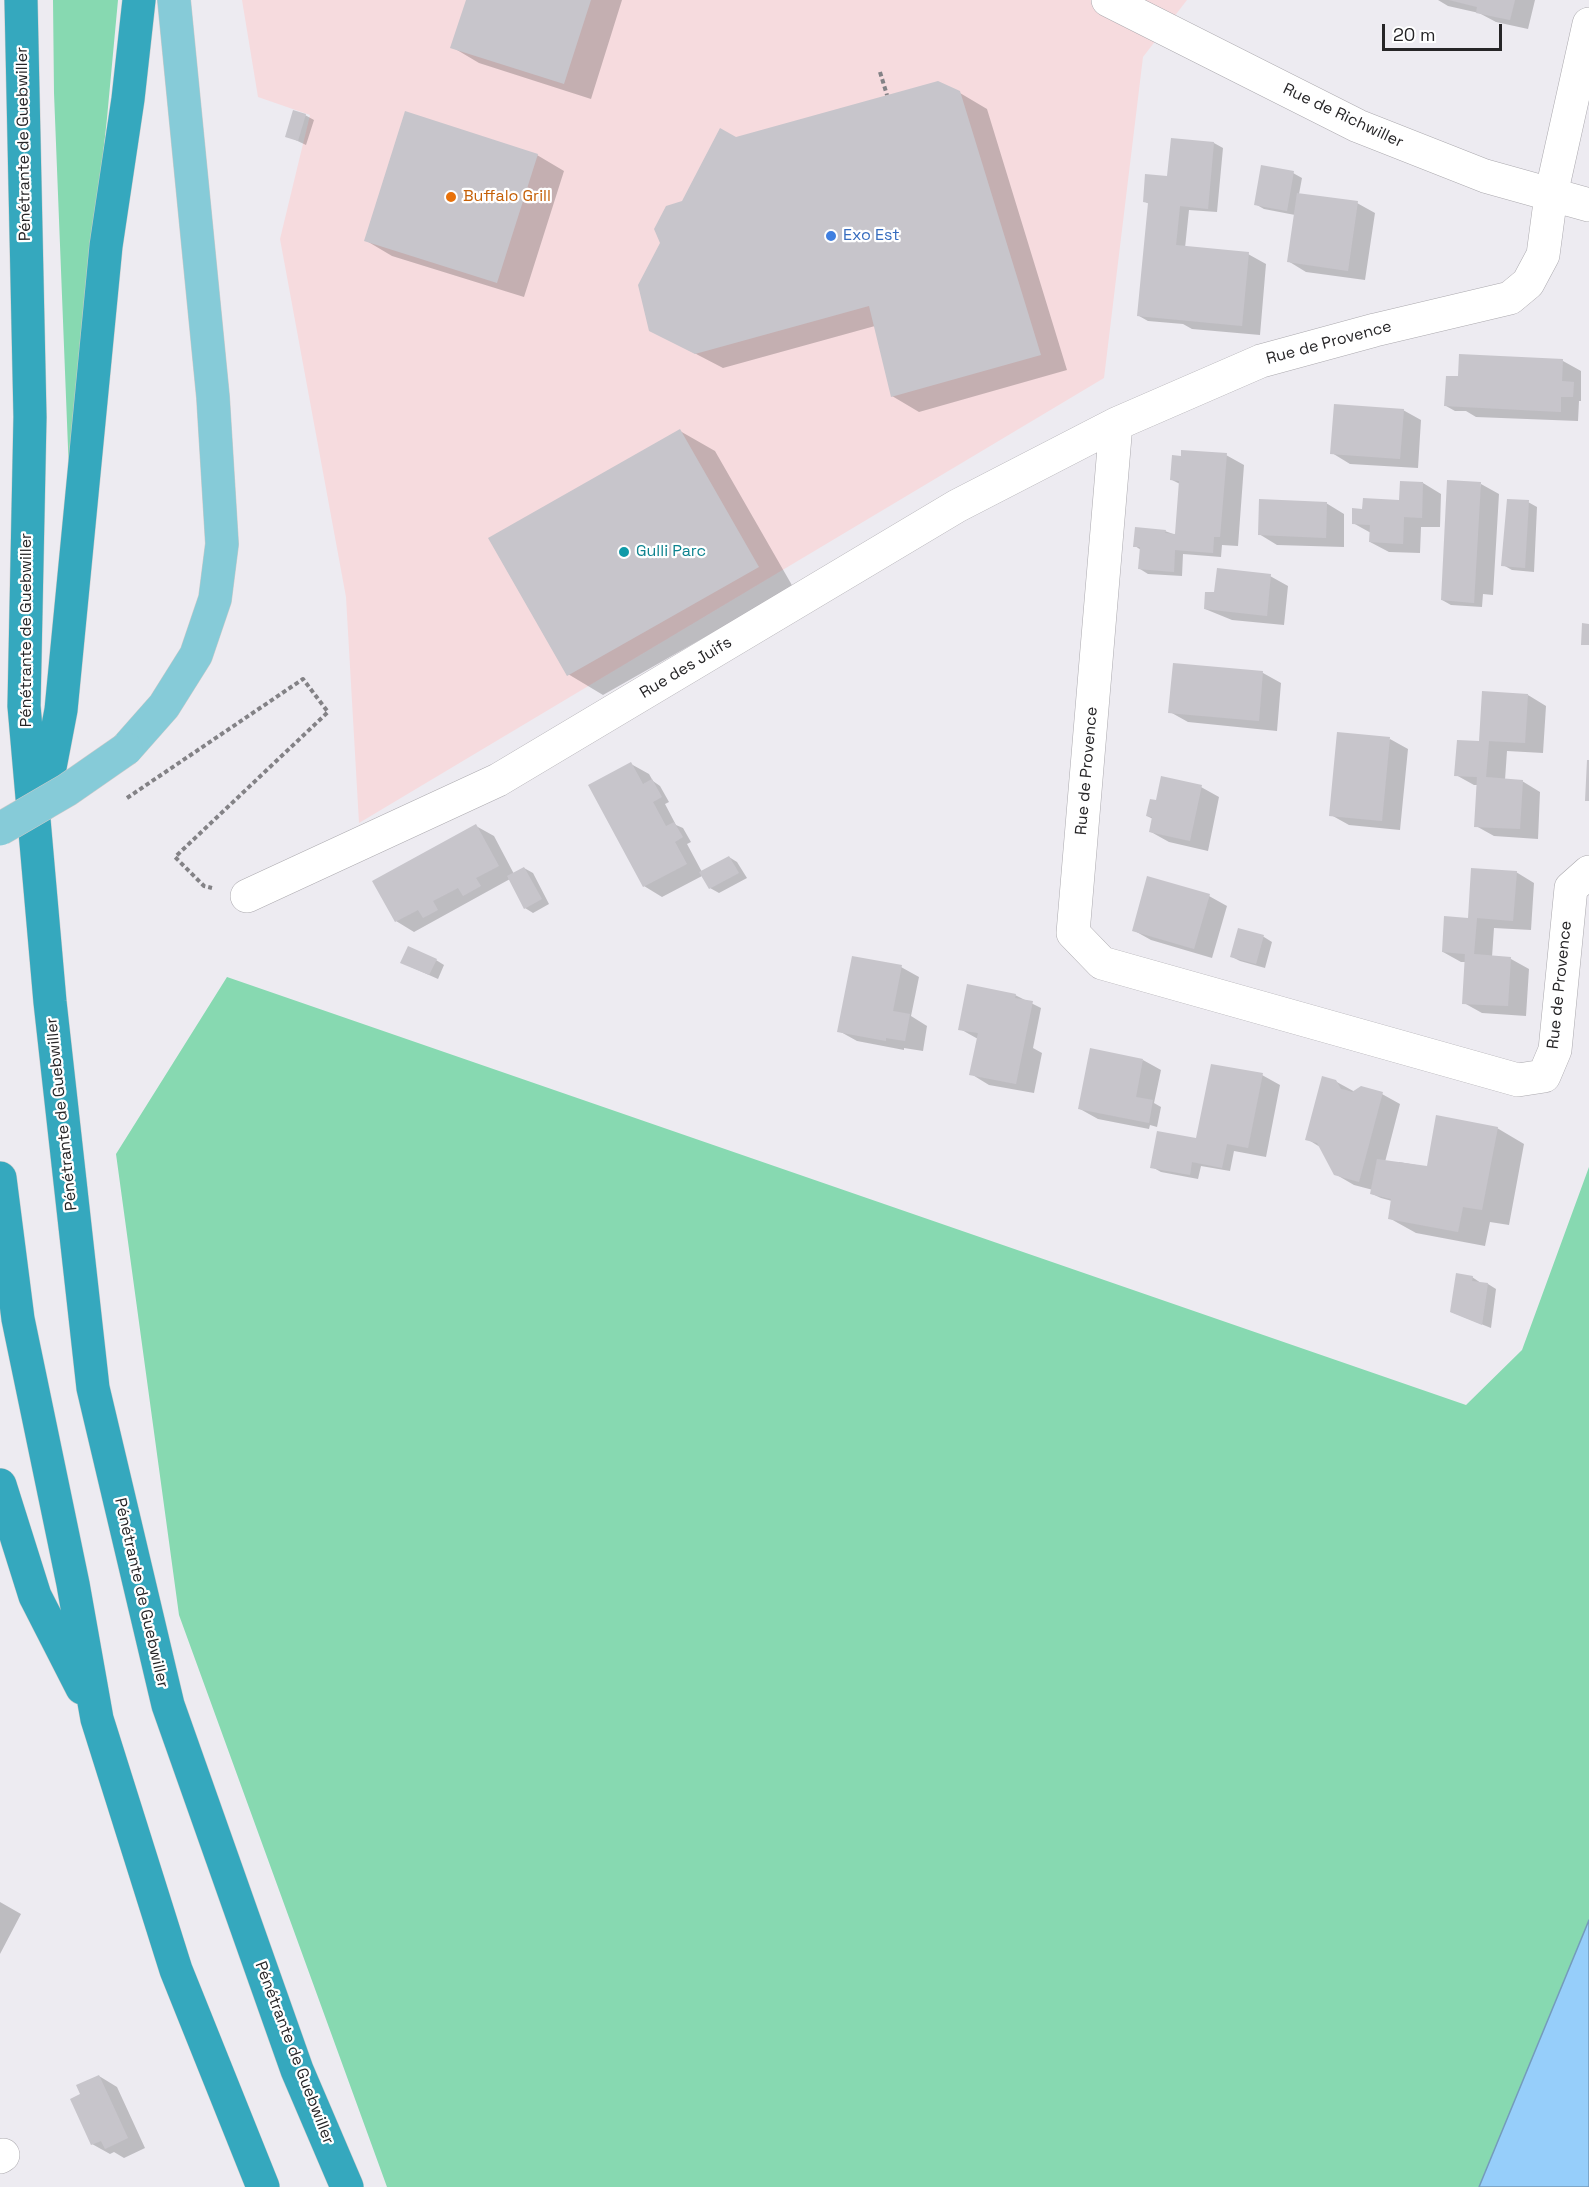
<!DOCTYPE html>
<meta charset="utf-8">
<style>
body{margin:0}
#map{position:relative;width:1589px;height:2187px;overflow:hidden;background:#edebf1;font-family:"Space Grotesk",sans-serif}
canvas{display:block}
.scale{position:absolute;left:1382px;top:24px;width:120px;height:27px;box-sizing:border-box;border:3px solid #262527;border-top:0;padding-left:8px;font-size:18px;line-height:21px;white-space:nowrap;color:#262527;-webkit-text-stroke:4px #fff;paint-order:stroke}
</style>
<div id="map">
<canvas width="1589" height="2187"></canvas>
<div class="scale">20 m</div>
</div>
<script>
const context = document.querySelector('canvas').getContext('2d');
context.lineJoin = 'round';
function paint(path, color) { context.fillStyle = color; context.fill(path, 'evenodd'); }
const toPath = rows => new Path2D(rows.map(r => 'M' + r).join(''));
function trace(path, color, width, dash) { context.strokeStyle = color; context.lineWidth = width; context.lineCap = dash ? 'butt' : 'round'; context.setLineDash(dash || []); context.stroke(path); }
function drawText(font, color, halo, rows, align = 'center') {
  context.font = font + ' "Space Grotesk",sans-serif'; context.lineWidth = 4.5; context.setLineDash([]); context.textBaseline = 'middle'; context.strokeStyle = halo; context.fillStyle = color; for (const [text, x, y, turn = 0] of rows) {
    context.save(); context.translate(x, y); context.rotate((+turn || 0) * Math.PI / 180); context.textAlign = isNaN(turn) ? turn : align; if (halo) context.strokeText(text, 0, 0); context.fillText(text, 0, 0); context.restore();
  }
}
const commercial = toPath([
 [242,0,1187,0,1143,57,1104,378,359,823,346,597,280,239,310,115,258,97]
]);
const green = toPath([
 [53,0,118,0,107,118,69,473,54,93],
 [227,977,1466,1405,1522,1350,1589,1167,1589,1920,1479,2187,387,2187,179,1615,116,1154]
]);
const water = toPath([
 [1589,1920,1589,2187,1479,2187,1589,1920]
]);
const shadow = toPath([
 [467,0,622,0,591,99,479,63,452,47],
 [1438,0,1535,0,1528,29,1496,22,1479,13,1448,6],
 [960,93,987,109,1067,370,919,412,892,396,875,326,723,368,650,330,736,138],
 [305,115,314,120,306,145,287,136],
 [1172,140,1214,143,1223,148,1217,212,1189,210,1185,248,1248,254,1266,264,1260,335,1192,329,1183,324,1148,321,1139,316,1149,204,1144,201,1169,178],
 [537,155,564,171,524,297,392,256,365,240],
 [1293,173,1302,178,1299,194,1357,203,1375,213,1365,280,1306,272,1288,261,1295,215,1264,209,1255,204],
 [1563,361,1581,371,1581,401,1579,401,1578,421,1476,417,1466,411,1455,411,1446,406,1459,378],
 [1403,410,1421,420,1418,468,1350,464,1332,453],
 [680,431,715,451,793,587,603,695,568,674],
 [1226,455,1244,465,1238,546,1222,545,1221,557,1183,554,1182,576,1148,574,1140,569,1141,550,1135,546,1165,531,1176,535,1180,484,1172,480],
 [1423,483,1441,494,1440,527,1421,527,1420,553,1389,552,1370,542,1371,533,1353,523,1364,511,1400,501],
 [1481,484,1499,494,1493,595,1483,594,1482,607,1451,605,1442,600],
 [1528,502,1537,507,1534,572,1512,570,1503,565],
 [1326,503,1344,514,1344,547,1277,545,1259,534],
 [1270,576,1288,586,1284,625,1232,620,1205,609,1214,594],
 [1174,665,1263,673,1281,683,1277,731,1188,722,1170,712],
 [1528,695,1546,706,1543,753,1507,751,1505,780,1522,781,1540,792,1538,839,1494,836,1476,826,1478,785,1474,785,1456,775,1481,742],
 [1390,739,1408,749,1400,830,1349,825,1331,815],
 [631,764,649,774,653,781,660,786,669,802,665,804,676,825,683,828,691,842,687,844,702,872,729,857,737,862,747,878,719,893,710,888,702,876,662,897,644,886,590,786],
 [1201,787,1219,797,1208,851,1169,842,1151,832,1153,819,1147,816,1155,802],
 [476,826,494,836,514,874,524,868,533,873,549,904,533,913,525,908,510,879,414,932,396,921],
 [1516,872,1534,883,1531,930,1494,928,1492,957,1511,959,1529,969,1526,1016,1482,1013,1464,1003,1466,962,1461,962,1443,952,1469,920],
 [1209,896,1227,906,1212,958,1151,940,1133,930],
 [1239,930,1264,937,1272,942,1265,968,1240,961,1232,957],
 [436,960,444,965,438,979,411,967],
 [901,967,919,977,911,1016,927,1026,923,1051,904,1048,904,1050,857,1041,839,1031],
 [1015,995,1041,1008,1033,1048,1042,1053,1034,1093,989,1085,971,1074,978,1039,960,1029],
 [1143,1060,1161,1070,1154,1103,1161,1107,1157,1127,1150,1125,1149,1129,1098,1119,1080,1109],
 [1262,1075,1280,1085,1266,1157,1234,1151,1230,1171,1201,1166,1198,1179,1161,1172,1152,1167,1198,1140],
 [1335,1081,1355,1092,1382,1094,1400,1104,1385,1162,1399,1164,1399,1162,1428,1167,1497,1128,1524,1144,1509,1225,1490,1222,1485,1246,1416,1233,1389,1218,1392,1201,1381,1198,1372,1194,1373,1190,1354,1185,1335,1174,1320,1147,1307,1139],
 [1472,1277,1481,1283,1488,1284,1496,1289,1491,1328,1451,1312],
 [0,1902,21,1914,0,1954],
 [99,2076,117,2087,145,2148,124,2158,114,2152,110,2154,92,2144,82,2094]
]);
const building = toPath([
 [466,0,591,0,564,84,450,48],
 [1449,0,1515,0,1510,20,1476,13,1477,7],
 [938,81,960,91,1041,355,891,397,869,306,695,354,649,331,638,285,660,243,654,229,666,206,682,201,720,128,736,137],
 [293,110,306,114,298,141,285,137],
 [405,111,538,154,497,283,364,241],
 [1171,138,1214,142,1208,209,1180,206,1176,245,1249,252,1242,326,1137,316,1148,203,1143,202,1145,174,1167,176],
 [1261,165,1294,171,1287,211,1254,205],
 [1297,193,1358,201,1348,271,1287,262],
 [1459,354,1563,359,1562,381,1574,382,1573,397,1561,397,1561,412,1444,406,1446,376,1458,376],
 [1334,404,1404,409,1400,459,1330,454],
 [680,429,759,567,567,676,488,538],
 [1181,450,1227,453,1220,537,1214,537,1213,553,1175,550,1174,572,1138,569,1140,547,1133,547,1135,527,1166,530,1165,533,1175,534,1179,481,1170,480,1172,455,1181,456],
 [1447,480,1481,482,1474,603,1441,600],
 [1400,481,1423,482,1422,518,1404,517,1403,544,1369,542,1370,525,1352,524,1352,508,1362,509,1363,498,1399,500],
 [1259,499,1327,502,1326,538,1258,535],
 [1507,499,1529,500,1525,568,1501,566],
 [1217,568,1271,574,1267,616,1204,609,1205,592,1214,592],
 [1582,623,1589,624,1589,645,1581,645],
 [1173,663,1263,671,1259,721,1168,713],
 [1482,691,1528,694,1525,743,1489,741,1486,777,1523,780,1520,829,1474,827,1477,777,1454,776,1457,740,1479,741],
 [1337,732,1390,737,1382,821,1329,816],
 [1587,760,1589,760,1589,801,1585,801],
 [631,762,643,784,652,779,662,797,653,802,666,826,674,822,683,837,675,842,687,864,643,887,588,785],
 [1161,776,1202,785,1190,841,1149,832,1152,817,1146,816,1148,807,1150,799,1156,800],
 [476,824,499,866,476,878,481,886,463,896,458,888,433,901,438,910,423,918,418,910,395,922,372,881],
 [729,856,739,873,709,889,699,872],
 [524,867,542,899,524,909,507,876],
 [1471,868,1517,871,1513,921,1477,918,1474,954,1511,957,1508,1006,1462,1004,1465,954,1442,952,1444,916,1468,918],
 [1147,876,1210,894,1194,949,1132,931],
 [1238,928,1264,935,1256,964,1230,957],
 [408,946,437,959,429,975,400,963],
 [852,956,902,965,893,1011,910,1014,905,1041,886,1038,886,1041,837,1032],
 [967,984,1016,994,1015,998,1033,1001,1016,1084,969,1075,978,1033,958,1030],
 [1090,1048,1143,1059,1136,1097,1153,1100,1149,1123,1078,1109],
 [1211,1064,1263,1073,1248,1148,1227,1144,1222,1168,1192,1162,1190,1175,1150,1168,1157,1131,1196,1138],
 [1322,1076,1336,1080,1341,1089,1346,1090,1352,1092,1361,1086,1383,1092,1359,1182,1334,1175,1317,1143,1305,1140],
 [1436,1115,1498,1127,1482,1210,1463,1207,1458,1232,1388,1219,1391,1199,1370,1194,1377,1159,1427,1166],
 [1456,1273,1473,1276,1472,1281,1488,1283,1482,1325,1450,1312],
 [99,2075,128,2138,105,2149,101,2141,91,2145,70,2099,80,2094,76,2085]
]);
const path = toPath([
 [880,72,887,95],
 [127,798,303,679,328,712,175,857,204,886,212,888]
]);
const minor = toPath([
 [1108,0,1358,126,1485,176,1589,205],
 [1589,24,1551,195,1543,255,1528,283,1510,298,1375,330,1261,361,1116,424,1073,933,1102,963,1518,1080,1544,1076,1555,1050,1571,888,1589,872],
 [247,896,498,780,957,506,1116,424],
 [0,2157,3,2155]
]);
const major = toPath([
 [126,749,164,706,196,655,215,599,222,544,213,397,174,0]
]);
const highway = toPath([
 [21,0,30,417,24,706,50,1002,93,1388,168,1705,297,2070,347,2187],
 [43,804,61,710,106,246,128,99,139,0],
 [0,1178,18,1319,73,1584,97,1719,176,1970,263,2187],
 [0,1485,35,1596,82,1688]
]);
const majorBridge = toPath([
 [0,829,67,790,126,749]
]);
const markers = [
 [451,197,6,"#e8710a"],
 [831,236,6,"#3f7fe0"],
 [624,552,6,"#0f9aa8"]
];
const streetNames = [
 ["Rue de Richwiller",1343,116,25],
 ["Pénétrante de Guebwiller",24,144,-91],
 ["Rue de Provence",1329,343,-15],
 ["Pénétrante de Guebwiller",27,630,-90],
 ["Rue des Juifs",686,668,-31],
 ["Rue de Provence",1087,771,-85],
 ["Rue de Provence",1560,985,-84],
 ["Pénétrante de Guebwiller",62,1114,-96],
 ["Pénétrante de Guebwiller",141,1593,77],
 ["Pénétrante de Guebwiller",294,2053,69]
];
const foodNames = [
 ["Buffalo Grill",463,197]
];
const shopNames = [
 ["Exo Est",843,236]
];
const cultureNames = [
 ["Gulli Parc",636,552]
];
paint(commercial, '#f6dbde');
paint(green, '#87d9b1');
paint(water, '#96cefa');
trace(water, '#749bbb', 1.5);
paint(shadow, '#0003');
paint(building, '#c7c5cb');
trace(minor, '#aba9ae', 34);
trace(major, '#cbcbcb', 34);
trace(highway, '#cbcbcb', 34);
trace(path, '#838286', 4, [4.5, 3]);
trace(minor, '#fff', 33);
trace(major, '#86cbd8', 33);
trace(highway, '#35a8be', 33);
trace(majorBridge, '#cbcbcb', 34, []);
trace(majorBridge, '#86cbd8', 33);
for (const [x, y, r, color] of markers) { const dot = new Path2D(); dot.arc(x, y, r, 0, 2 * Math.PI); context.fillStyle = color; context.fill(dot); trace(dot, '#fff', 2); }
drawText('16px', '#262527', '#fff', streetNames);
drawText('16px', '#c56008', '#fff', foodNames, 'left');
drawText('16px', '#366cbe', '#fff', shopNames, 'left');
drawText('16px', '#0d838f', '#fff', cultureNames, 'left');
</script>
